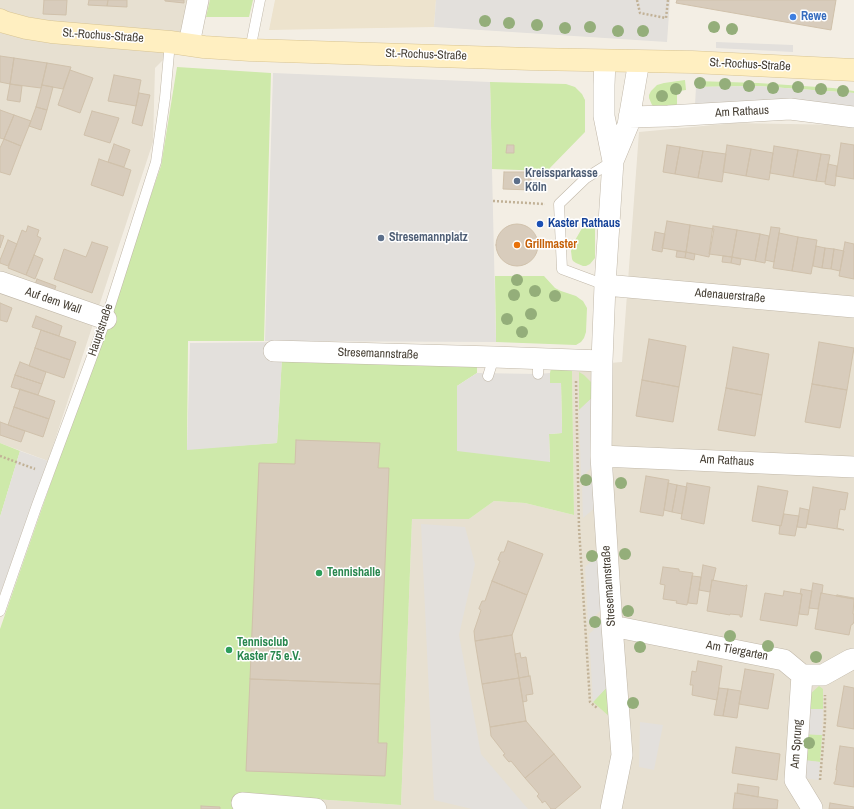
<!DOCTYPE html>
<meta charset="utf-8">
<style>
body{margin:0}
canvas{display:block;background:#f3eee4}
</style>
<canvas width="854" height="809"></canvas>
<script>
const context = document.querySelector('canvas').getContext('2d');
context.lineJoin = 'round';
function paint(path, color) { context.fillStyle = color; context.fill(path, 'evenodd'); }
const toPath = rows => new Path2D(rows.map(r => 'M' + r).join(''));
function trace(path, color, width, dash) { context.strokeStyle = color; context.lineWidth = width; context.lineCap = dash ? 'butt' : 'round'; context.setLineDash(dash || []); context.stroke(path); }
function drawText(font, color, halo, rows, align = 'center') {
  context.font = font + ' "Archivo Narrow",sans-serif'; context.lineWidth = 3; context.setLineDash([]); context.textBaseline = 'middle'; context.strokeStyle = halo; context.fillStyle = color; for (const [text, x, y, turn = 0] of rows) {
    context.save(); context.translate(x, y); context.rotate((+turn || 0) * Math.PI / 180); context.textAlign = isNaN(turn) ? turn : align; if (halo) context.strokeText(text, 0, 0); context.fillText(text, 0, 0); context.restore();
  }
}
const residential = toPath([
 [0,0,210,0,206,17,155,68,153,142,48,461,0,443],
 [735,123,842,125,854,127,854,809,241,809,242,794,401,805,412,519,469,519,494,501,525,503,574,515,572,366,622,362,639,132]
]);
const education = toPath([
 [275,0,436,0,434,27,269,30]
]);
const green = toPath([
 [210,0,253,0,249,17,206,17],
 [177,67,271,73,264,341,188,341,187,449,277,443,282,356,477,366,477,373,457,386,550,462,549,434,562,433,561,383,550,383,550,373,551,368,572,366,574,515,525,503,494,501,469,519,412,519,401,805,242,794,241,809,0,809,0,629,161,166],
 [685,80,686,90,679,91,677,93,677,104,675,107,656,108,652,105,649,98,649,95,651,91,657,85,664,83],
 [696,81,758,83,833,88,854,91,854,93,757,86,696,87],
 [490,82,566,84,575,87,582,94,585,100,585,132,547,171,492,169],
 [590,220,594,223,595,226,595,258,590,264,586,266,583,266,576,263,573,261,572,259,571,251,574,242,585,223,587,221],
 [495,276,544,276,555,288,561,291,576,296,580,299,583,301,587,308,586,332,584,338,581,342,576,345,496,342],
 [579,372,584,375,591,382,593,385,595,395,579,410],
 [0,443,20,451,0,517],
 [609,685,610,717,593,702],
 [819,686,823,689,823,709,808,709,809,695],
 [805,734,822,735,820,762,803,760]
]);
const parking = toPath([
 [436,0,670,0,667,42,434,27],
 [716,42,793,45,793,52,716,48],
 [273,73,490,82,496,342,265,341],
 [757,86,854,93,854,110,695,105,696,87],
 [283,342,277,443,187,450,190,343],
 [477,373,538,374,550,373,550,383,561,383,562,433,549,434,550,462,457,451,457,386],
 [595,395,595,464,581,478,579,410],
 [20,451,48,461,0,594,0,517],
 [596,474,596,507,583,518,582,488],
 [421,524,465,527,475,564,459,635,481,754,528,809,472,809,434,800],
 [599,554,603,608,588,623,585,567],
 [604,620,609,685,593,702,589,634],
 [809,709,823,709,822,735,805,734],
 [640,722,663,725,654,770,639,767],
 [803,760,820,762,819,780,802,778]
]);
const building = toPath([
 [44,0,67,0,66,15,43,14,44,0],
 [89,0,108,0,107,6,88,5,89,0],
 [108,0,127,0,127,7,107,6,108,0],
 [165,0,184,0,184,3,165,1,165,0],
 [677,0,836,0,831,30,676,3,677,0],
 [0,56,14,58,10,84,0,82,0,56],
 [14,58,47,63,41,88,10,84,14,58],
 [47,63,71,67,63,89,42,85,47,63],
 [70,70,93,78,80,113,58,105,70,70],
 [114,75,141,80,136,106,108,101,114,75],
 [10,84,22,86,20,102,7,100,10,84],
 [42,85,53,87,47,110,36,107,42,85],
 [139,93,150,95,142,126,132,123,139,93],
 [36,107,47,110,41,130,29,126,36,107],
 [0,110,14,115,4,139,0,138,0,110],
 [92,111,119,118,110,143,84,135,92,111],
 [14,115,31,121,21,146,4,139,14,115],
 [4,139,21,146,10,175,0,172,0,148,4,139],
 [841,143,854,145,854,179,836,176,841,143],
 [114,144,130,150,124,167,108,162,114,144],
 [507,145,514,145,514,153,506,153,507,145],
 [667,145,680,147,675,174,663,172,667,145],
 [727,145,751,149,746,176,723,172,727,145],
 [774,146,798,150,793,177,770,173,774,146],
 [680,147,703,151,698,178,675,174,680,147],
 [751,149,773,153,769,180,746,176,751,149],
 [798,150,821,154,816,181,793,177,798,150],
 [703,151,726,154,722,182,698,178,703,151],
 [821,154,830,155,825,182,816,181,821,154],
 [99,159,131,170,123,196,91,185,99,159],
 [828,164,837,166,835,186,825,184,828,164],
 [504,172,531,172,531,190,503,189,504,172],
 [667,221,690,225,686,252,662,248,667,221],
 '496 245a21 21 0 1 1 42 0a21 21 0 1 1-42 0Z',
 [690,225,714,229,709,257,686,252,690,225],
 [28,226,39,230,37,236,41,238,26,275,8,268,22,230,26,232,28,226],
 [713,226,737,230,732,257,709,254,713,226],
 [771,227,780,228,774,262,765,260,771,227],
 [737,230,760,234,755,261,732,257,737,230],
 [655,232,665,234,662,252,652,250,655,232],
 [779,233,798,237,792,271,773,268,779,233],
 [760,234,769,236,765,263,755,261,760,234],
 [0,235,4,236,0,248,0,235],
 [798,237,817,240,811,274,792,271,798,237],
 [8,240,17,244,8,266,0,263,0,260,8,240],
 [92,242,108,247,92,293,54,279,64,249,86,257,92,242],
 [845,242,854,244,854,279,839,276,845,242],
 [816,246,825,248,822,268,813,266,816,246],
 [825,248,834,249,831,269,822,268,825,248],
 [834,249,844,251,840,271,831,269,834,249],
 [677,251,686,252,685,258,676,257,677,251],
 [686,252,695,254,694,260,685,258,686,252],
 [34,255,43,259,35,279,26,275,34,255],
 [723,256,732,257,731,263,722,262,723,256],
 [732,257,741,259,740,265,731,263,732,257],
 [37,279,56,286,52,297,33,291,37,279],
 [0,303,12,308,7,322,0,320,0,303],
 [36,316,62,326,59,336,32,327,36,316],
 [41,330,76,342,70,360,35,348,41,330],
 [649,339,686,346,679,387,642,380,649,339],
 [819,342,854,348,847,390,812,384,819,342],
 [733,347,769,354,762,395,726,388,733,347],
 [35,348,70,360,64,378,29,366,35,348],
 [20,362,46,372,42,384,15,375,20,362],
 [15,375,42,384,38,395,11,387,15,375],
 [642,380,679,387,673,422,636,416,642,380],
 [812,384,847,390,840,428,805,422,812,384],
 [726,388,762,395,755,436,718,430,726,388],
 [20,389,55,401,49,419,14,407,20,389],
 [14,407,49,419,43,437,8,425,14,407],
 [0,422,25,431,21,442,0,435,0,422],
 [296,440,380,443,378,468,389,468,380,684,250,679,259,463,295,464,296,440],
 [646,476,669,480,663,516,640,512,646,476],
 [668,483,677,485,672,512,664,510,668,483],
 [687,483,710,487,704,524,681,519,687,483],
 [677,485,687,487,682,514,672,512,677,485],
 [758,486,788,491,781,526,752,521,758,486],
 [813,487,848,493,845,510,840,509,837,528,844,530,807,524,813,487],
 [800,508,809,510,806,528,797,527,800,508],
 [784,514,799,516,795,536,779,534,780,525,781,526,784,514],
 [508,541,543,554,527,595,492,581,500,561,498,560,498,559,501,552,504,552,508,541],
 [703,565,716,568,713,581,712,580,710,592,699,590,703,565],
 [663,567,679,569,679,571,693,573,687,605,676,603,677,601,663,599,665,585,660,584,663,567],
 [692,576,701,577,697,604,688,603,692,576],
 [712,580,745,586,746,585,747,585,742,617,740,617,740,615,730,614,730,615,707,611,712,580],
 [492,581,527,595,512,635,475,641,474,631,481,610,479,609,479,608,482,601,485,601,492,581],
 [813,583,823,585,822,593,821,593,818,609,809,608,813,583],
 [801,589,812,591,808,615,799,614,802,594,800,594,801,589],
 [784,591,802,594,797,626,760,620,765,593,783,596,784,591],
 [821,593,854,599,853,614,854,614,854,621,853,624,851,625,849,635,815,629,821,593],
 [837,595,854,598,854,599,836,596,837,595],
 [512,635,519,678,482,684,475,641,512,635],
 [520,653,521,658,526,657,529,676,519,678,515,654,520,653],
 [698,661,722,666,717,700,692,695,693,685,690,685,692,671,696,672,698,661],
 [745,669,774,674,768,709,739,704,745,669],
 [530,676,533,694,526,695,527,701,523,702,519,678,530,676],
 [519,678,526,721,490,727,482,684,519,678],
 [250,679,380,684,378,743,387,743,385,776,246,771,250,679],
 [844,686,854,688,854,729,837,726,844,686],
 [719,688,728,689,723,716,714,715,719,688],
 [728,689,741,691,737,718,723,716,728,689],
 [526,721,554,754,525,778,511,761,509,762,508,761,503,755,505,754,491,736,490,727,526,721],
 [840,746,854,748,854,787,834,784,834,782,835,782,837,770,836,770,840,746],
 [736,747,780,754,777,780,732,773,736,747],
 [554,754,581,787,555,809,551,809,545,801,542,803,542,802,537,796,539,794,525,778,554,754],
 [738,784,759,787,758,797,737,793,738,784],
 [735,793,778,800,777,809,733,809,735,793],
 [830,803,854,807,854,809,829,809,830,803],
 [201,806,220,807,220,809,201,809,201,806]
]);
const path = toPath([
 [637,0,640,13,666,18,668,0],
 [493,201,545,204],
 [576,381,579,528,590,702,597,708],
 [0,456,35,469],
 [820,780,825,721,825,695]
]);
const lane = toPath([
 [250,50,260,0],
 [605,285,562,269,559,204,586,178,613,161],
 [538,374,538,359],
 [488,376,494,357],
 [0,611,37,505,106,319,156,162,165,98,170,42]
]);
const street = toPath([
 [189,44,198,0],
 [605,61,604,85,604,116,613,161,605,285,602,361,601,456,612,626,622,755,611,809],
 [629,117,668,116,790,109,854,117],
 [613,161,628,125,639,61],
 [0,282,106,319],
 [605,285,854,307],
 [274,351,494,357,602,361],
 [601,456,854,467],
 [612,626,784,660,802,675,823,675,850,660,854,659],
 [802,675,795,780,812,808,812,809],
 [242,803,316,809]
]);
const secondary = toPath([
 [0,20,4,22,26,28,51,32,170,42,204,47,250,50,531,59,692,62,854,70]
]);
const trees = [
 [485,21],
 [509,23],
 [537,25],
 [590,27],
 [714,27],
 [565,28],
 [732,29],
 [618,31],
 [643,31],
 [700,83],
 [725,84],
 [749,86],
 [798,87],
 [773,88],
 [676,89],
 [821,89],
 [843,91],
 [662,96],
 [517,280],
 [535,291],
 [514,295],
 [555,296],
 [531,314],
 [507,319],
 [522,332],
 [586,480],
 [621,483],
 [625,554],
 [592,556],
 [628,611],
 [595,622],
 [730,636],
 [768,646],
 [640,647],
 [816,657],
 [633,703],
 [809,743]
];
const markers = [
 [793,17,4,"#3f7fe0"],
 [517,181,4,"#5c6f8a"],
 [540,224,4,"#1a4fb4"],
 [381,238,4,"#5c6f8a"],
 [517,245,4,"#e8710a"],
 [319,573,4,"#2e9e5b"],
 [229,650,4,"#2e9e5b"]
];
const shopNames = [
 ["Rewe",801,17]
];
const streetNames = [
 ["St.-Rochus-Straße",103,36,4],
 ["St.-Rochus-Straße",426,55,2],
 ["St.-Rochus-Straße",750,65,3],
 ["Am Rathaus",742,112,-3],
 ["Adenauerstraße",730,296,5],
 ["Auf dem Wall",53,301,19],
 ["Hauptstraße",101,330,-71],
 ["Stresemannstraße",378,354,2],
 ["Am Rathaus",727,461,3],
 ["Stresemannstraße",609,586,-94],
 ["Am Tiergarten",737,651,11],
 ["Am Sprung",797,744,-86]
];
const serviceNames = [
 ["Kreissparkasse",525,174],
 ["Köln",525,188],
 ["Stresemannplatz",389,238]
];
const transitNames = [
 ["Kaster Rathaus",548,224]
];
const foodNames = [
 ["Grillmaster",525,245]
];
const leisureNames = [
 ["Tennishalle",327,573],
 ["Tennisclub",237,643],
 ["Kaster 75 e.V.",237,657]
];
paint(residential, '#e7e0d1');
paint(education, '#ede3cd');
paint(green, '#cee9aa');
paint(parking, '#e3e0dc');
paint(building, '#d8ccbc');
trace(building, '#d0c1ab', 1);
trace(lane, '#c1b8a9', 11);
trace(street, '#c1b8a9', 22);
trace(secondary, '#d8c493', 23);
trace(path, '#c1b196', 2.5, [2, 2]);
trace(lane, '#fff', 10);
trace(street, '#fff', 21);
trace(secondary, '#ffefc1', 22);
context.fillStyle = '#94ae7a';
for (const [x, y] of trees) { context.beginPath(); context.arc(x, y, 6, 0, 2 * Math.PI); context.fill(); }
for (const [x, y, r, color] of markers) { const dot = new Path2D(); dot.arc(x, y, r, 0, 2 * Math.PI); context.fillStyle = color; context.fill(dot); trace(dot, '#fff', 1.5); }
drawText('bold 12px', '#366cbe', '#fff', shopNames, 'left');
drawText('12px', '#453e33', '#fff', streetNames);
drawText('bold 12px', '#4e5e75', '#fff', serviceNames, 'left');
drawText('bold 12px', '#164399', '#fff', transitNames, 'left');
drawText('bold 12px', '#c56008', '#fff', foodNames, 'left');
drawText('bold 12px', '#27864d', '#fff', leisureNames, 'left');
</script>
